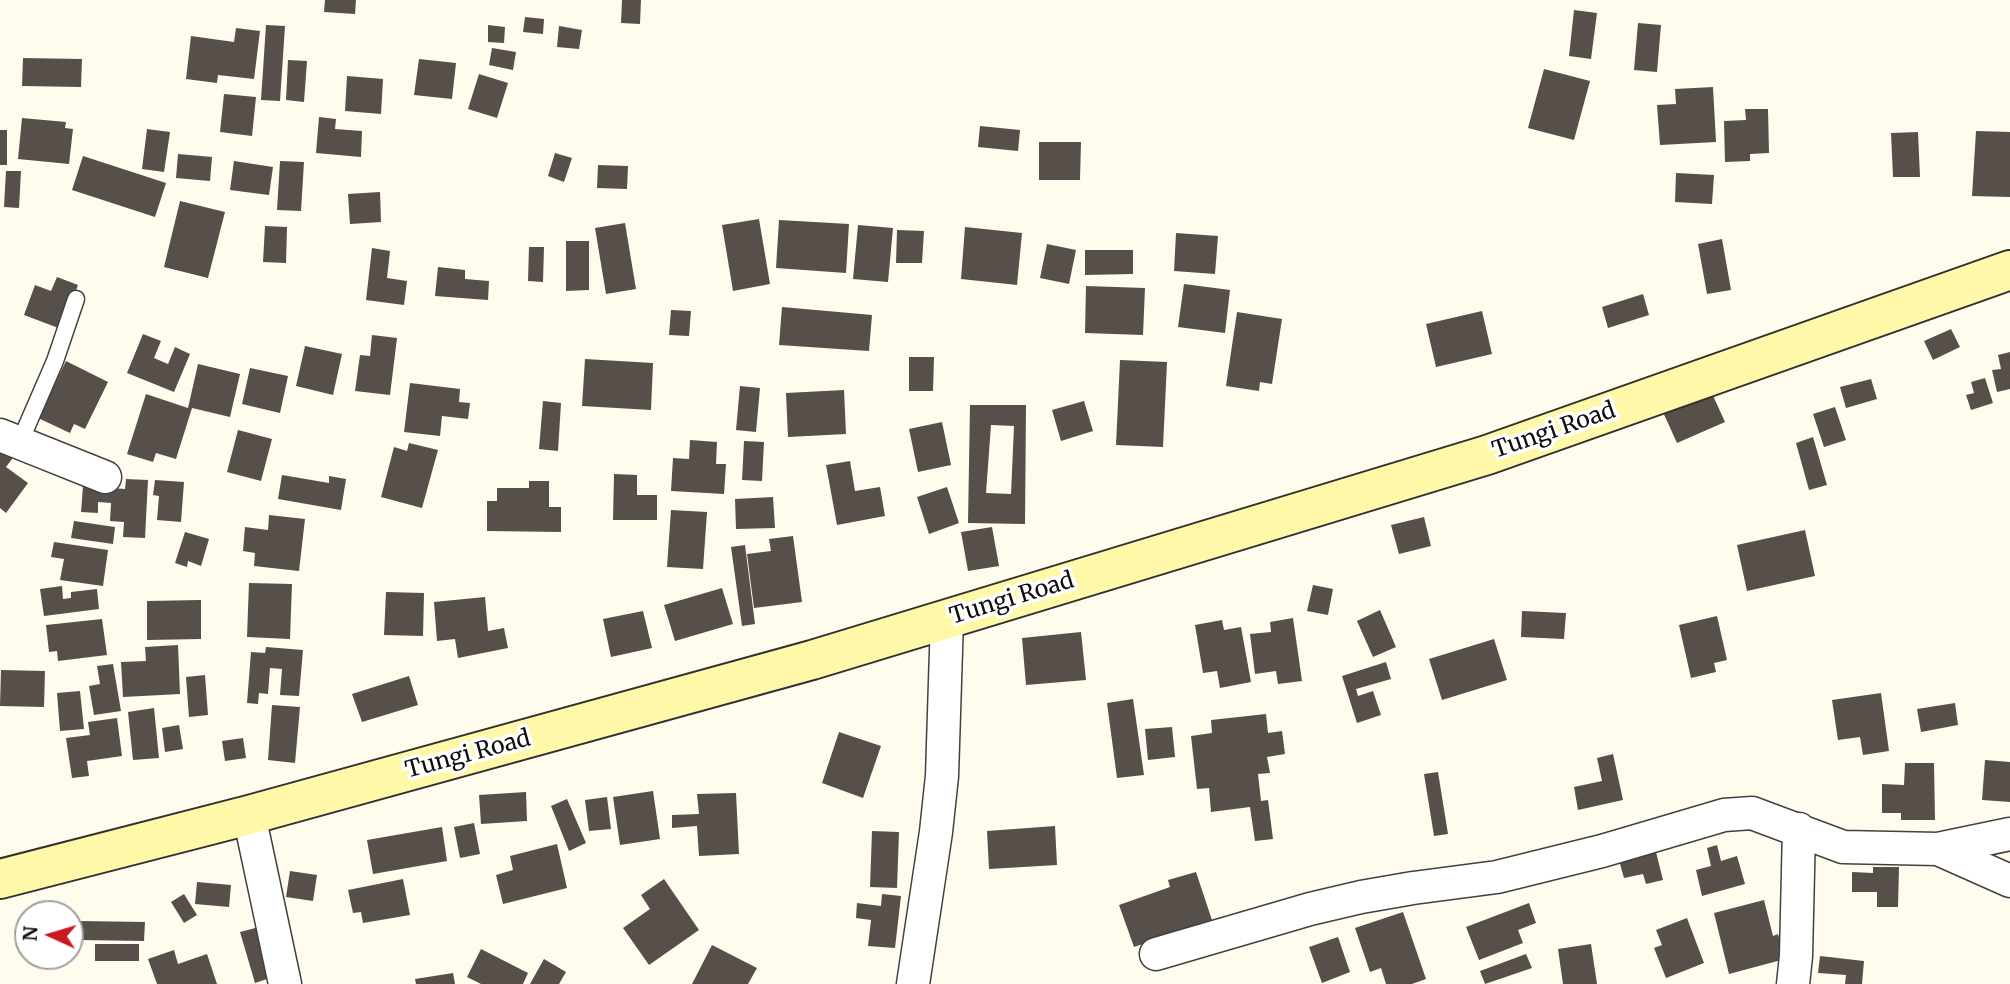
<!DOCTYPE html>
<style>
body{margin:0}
#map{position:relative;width:2010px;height:984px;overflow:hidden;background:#fffcee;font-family:Merriweather,serif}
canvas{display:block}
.north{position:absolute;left:14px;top:900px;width:70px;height:70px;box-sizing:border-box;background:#fff;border:2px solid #9f9f9f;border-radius:50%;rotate:274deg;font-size:19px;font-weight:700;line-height:28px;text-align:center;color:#0e0e0e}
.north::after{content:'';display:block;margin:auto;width:24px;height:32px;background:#c81b1f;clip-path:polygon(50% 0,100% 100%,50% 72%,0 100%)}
</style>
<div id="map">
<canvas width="2010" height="984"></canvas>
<div class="north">N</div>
</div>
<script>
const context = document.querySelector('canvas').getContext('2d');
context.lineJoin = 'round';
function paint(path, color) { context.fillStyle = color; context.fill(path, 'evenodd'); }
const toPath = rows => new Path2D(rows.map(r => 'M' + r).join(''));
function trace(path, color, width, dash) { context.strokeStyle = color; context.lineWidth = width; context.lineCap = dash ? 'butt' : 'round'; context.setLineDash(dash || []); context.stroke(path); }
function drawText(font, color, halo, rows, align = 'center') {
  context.font = font + ' Merriweather,serif'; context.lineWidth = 7; context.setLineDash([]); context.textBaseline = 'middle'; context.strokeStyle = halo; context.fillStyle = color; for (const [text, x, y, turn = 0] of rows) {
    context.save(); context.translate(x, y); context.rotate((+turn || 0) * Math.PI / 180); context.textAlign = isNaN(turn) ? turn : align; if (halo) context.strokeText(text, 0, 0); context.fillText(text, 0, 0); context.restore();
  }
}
const building = toPath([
 [325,0,356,0,355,14,324,12],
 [622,0,641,0,640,24,621,23],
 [1574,10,1597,13,1591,59,1569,56],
 [525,17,544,19,543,34,523,32],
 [1638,23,1661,25,1657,72,1634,70],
 [266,25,285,26,280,101,261,100],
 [488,25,505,27,504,43,488,42],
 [559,26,582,30,579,49,557,47],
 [236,28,260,31,254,79,218,75,217,83,186,79,191,36,234,42],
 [492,48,516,52,513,70,489,65],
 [23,58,82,59,81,87,22,86],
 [419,59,456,63,452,99,414,95],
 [288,60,307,61,304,102,286,100],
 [1544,69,1590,81,1574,140,1528,128],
 [479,74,508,83,497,118,468,109],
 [347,76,383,79,381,114,345,111],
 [1713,87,1716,142,1660,145,1657,105,1676,104,1675,89],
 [224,94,256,97,252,136,220,132],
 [1745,109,1768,109,1769,153,1750,154,1750,161,1725,162,1724,121,1746,120],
 [319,117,336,119,335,129,362,131,361,157,316,153],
 [22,118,66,122,65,128,73,129,69,164,18,159],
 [980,126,1020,130,1018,151,978,147],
 [147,129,170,132,164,172,142,169],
 [0,130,7,130,7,165,0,165],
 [1976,131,2010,132,2010,197,1972,196],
 [1918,132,1920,177,1893,177,1891,133],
 [1039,142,1081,142,1080,180,1039,180],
 [555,153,572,158,564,182,548,176],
 [178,154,212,157,210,181,176,178],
 [83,156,166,183,155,217,72,190],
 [234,161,273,167,269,195,230,190],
 [280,161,304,162,301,211,277,210],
 [598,165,628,166,627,189,597,188],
 [6,171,21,171,19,208,4,207],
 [1676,173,1714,175,1712,204,1675,202],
 [380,192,381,222,350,224,348,194],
 [180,201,225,212,208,278,164,267],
 [759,219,770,284,733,291,722,225],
 [779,220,849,224,846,273,776,268],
 [625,223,636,289,606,294,595,228],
 [858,225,893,228,888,282,853,279],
 [265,226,287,227,286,263,263,262],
 [965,227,1022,233,1017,285,961,279],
 [897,230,924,231,922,263,896,263],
 [1176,233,1218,236,1215,274,1174,271],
 [1722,239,1731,290,1707,294,1698,244],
 [566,241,589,241,589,290,566,291],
 [1047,244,1076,250,1069,284,1040,278],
 [529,247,544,247,543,282,528,281],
 [372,248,390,251,387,278,407,281,404,305,366,300],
 [1085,250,1133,250,1133,274,1085,275],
 [438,267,465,270,465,279,489,281,488,300,435,296],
 [57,277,78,285,61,329,24,315,35,285,51,291],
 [1184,284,1230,290,1225,333,1178,327],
 [1086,286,1145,288,1143,335,1085,333],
 [1643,294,1649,315,1608,328,1602,307],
 [782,307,872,315,869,351,779,345],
 [671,310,691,311,689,336,669,335],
 [1482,311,1492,354,1436,367,1426,324],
 [1237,312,1282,319,1272,384,1260,382,1259,391,1226,386],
 [1951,329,1960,347,1933,360,1924,341],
 [143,334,161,341,154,358,168,364,175,347,190,354,174,392,127,373],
 [372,335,397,338,390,395,355,391,360,355,370,356],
 [305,346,342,354,333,395,296,386],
 [2010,352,2010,389,1997,392,1992,370,2001,369,1998,355],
 [909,357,934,357,933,391,909,391],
 [585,359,653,363,651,410,582,406],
 [1120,360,1167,362,1163,447,1116,445],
 [66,361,108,382,85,429,74,424,70,433,38,418],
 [198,364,240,374,230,417,192,408,176,459,156,453,153,462,127,454,146,394,188,408],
 [250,368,288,376,280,413,242,404],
 [1985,378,1993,403,1971,410,1966,395,1974,393,1971,382],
 [1871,379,1877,399,1846,408,1840,387],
 [410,383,460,389,459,402,470,403,468,419,442,416,440,436,404,432],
 [740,386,760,388,756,432,736,430],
 [1710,389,1725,422,1677,443,1662,410],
 [844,390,846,434,788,437,786,393],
 [543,401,561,403,558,451,539,449],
 [1084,401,1093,431,1061,441,1052,410],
 [970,405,1026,405,1025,524,968,523],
 [991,425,1014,426,1011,494,986,493],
 [1835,407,1846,440,1824,447,1813,414],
 [942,422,951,465,918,472,909,429],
 [238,430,272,439,261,481,227,472],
 [1813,437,1827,485,1809,490,1796,443],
 [0,438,18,451,6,467,28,483,6,513,0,508],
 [690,440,717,442,716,464,726,464,724,494,671,491,673,458,689,459],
 [744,441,764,442,762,481,742,480],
 [409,443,438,450,422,508,381,497,394,447,407,451],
 [850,461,855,491,880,487,885,516,837,525,826,465],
 [614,474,637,475,637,495,657,495,657,520,613,520],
 [282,475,329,483,329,476,346,479,341,510,278,499],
 [126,479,148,480,145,538,123,537,124,522,110,521,111,503,98,502,98,513,81,512,83,486,125,489],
 [155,480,184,482,181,522,157,520,159,496,153,495],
 [529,481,549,481,549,507,561,507,561,532,487,531,487,501,497,501,497,488,529,488],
 [947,487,959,523,929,534,917,497],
 [773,497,775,528,736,529,735,499],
 [671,510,707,512,703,569,667,567],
 [269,515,305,519,299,571,254,566,255,553,243,551,245,527,268,530],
 [1424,517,1431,546,1399,554,1391,525],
 [74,521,115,527,113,544,71,538],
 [992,527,999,566,968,571,961,532],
 [1805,530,1815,576,1747,591,1737,545],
 [185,532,209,539,201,566,188,561,187,567,175,563],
 [793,536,802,602,754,608,747,554,771,551,769,539],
 [54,542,108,550,103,586,60,580,64,559,51,557],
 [745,545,755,624,742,626,731,547],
 [249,583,292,584,290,639,247,637],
 [1313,585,1333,589,1328,615,1307,611],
 [62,586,63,599,71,598,71,592,97,589,99,609,44,616,40,589],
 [722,588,733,624,675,641,664,605],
 [386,592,424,593,423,636,384,635],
 [485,597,488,631,504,628,508,648,458,658,455,639,437,641,434,602],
 [201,600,201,639,147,640,147,601],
 [1380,610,1396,647,1373,657,1357,621],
 [643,611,652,648,611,657,603,619],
 [1522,611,1566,613,1564,639,1521,637],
 [1717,616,1727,660,1714,663,1716,672,1691,678,1679,625],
 [1293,618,1302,681,1278,684,1276,671,1255,674,1250,634,1271,632,1270,622],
 [102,619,107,655,58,661,57,651,49,652,46,625],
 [1222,620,1224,630,1241,627,1251,682,1220,688,1217,671,1203,673,1195,625],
 [1081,632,1086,680,1026,685,1022,638],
 [1494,639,1507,680,1442,700,1429,659],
 [178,645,180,694,123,697,121,662,146,661,145,647],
 [266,647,303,650,299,696,280,695,282,669,270,668,268,694,259,693,258,704,247,703,251,652,265,653],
 [1386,662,1391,679,1356,689,1358,696,1373,691,1381,715,1357,723,1342,676],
 [113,664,121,711,94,715,89,686,100,684,97,666],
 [1,670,45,671,44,707,0,706],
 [205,675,208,715,189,717,186,677],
 [409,676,418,705,362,722,352,694],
 [80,691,84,729,60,731,57,693],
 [1881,693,1889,751,1863,755,1860,737,1838,740,1832,700],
 [1133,699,1144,775,1117,778,1107,703],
 [1955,703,1958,725,1921,732,1917,709],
 [272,705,300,707,295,763,268,760],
 [154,708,159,758,133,760,128,712],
 [1266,714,1268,733,1282,731,1285,754,1267,757,1270,773,1258,774,1261,801,1268,800,1273,839,1255,841,1250,807,1211,812,1209,788,1197,789,1191,736,1212,733,1211,720],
 [117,718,122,756,87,761,89,776,72,778,66,738,90,735,88,722],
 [179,725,183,749,165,752,162,728],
 [1172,727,1175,757,1148,760,1145,729],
 [839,732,881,746,863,798,822,783],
 [243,738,246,758,225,761,222,741],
 [1613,754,1623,800,1578,810,1574,787,1602,781,1597,758],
 [1985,760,2010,762,2010,802,1982,800],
 [1905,763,1934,763,1935,820,1901,820,1901,813,1882,813,1882,784,1904,785],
 [1438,772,1448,834,1434,836,1424,774],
 [653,791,660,839,620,845,613,797],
 [526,792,527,821,481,824,479,795],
 [736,793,739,854,699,856,697,826,672,828,672,815,699,814,697,794],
 [607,797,611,829,589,831,585,800],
 [567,799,586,843,569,851,551,806],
 [474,823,480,854,460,858,454,827],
 [1055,826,1057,865,989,869,987,831],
 [442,827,447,861,373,874,367,840],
 [872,831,899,832,897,888,870,887],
 [557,844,567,888,503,904,496,875,513,870,510,856],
 [1717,845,1721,861,1737,856,1745,884,1702,896,1696,870,1711,866,1707,848],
 [1655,848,1663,880,1646,884,1643,874,1624,878,1618,857],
 [1873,867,1899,867,1898,907,1877,907,1877,892,1852,892,1852,872,1873,873],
 [290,871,317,875,313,901,286,897],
 [1196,872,1212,920,1134,947,1119,905,1170,887,1168,880],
 [403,879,410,915,363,923,361,912,353,913,348,890],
 [664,879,699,930,649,965,623,928,650,909,641,895],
 [197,882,231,885,229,907,195,904],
 [184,894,197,915,184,923,171,902],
 [882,894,901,896,895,948,868,946,871,920,856,918,857,903,881,906],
 [1764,900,1773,936,1778,934,1785,959,1729,974,1714,913],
 [1529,903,1536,923,1518,930,1523,943,1479,960,1466,927],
 [1403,912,1426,979,1412,984,1386,984,1381,968,1370,972,1355,928],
 [1687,918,1704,963,1666,978,1654,948,1662,945,1656,930],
 [79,921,145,922,144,941,79,940],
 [263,926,276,976,255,983,240,932],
 [1338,937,1350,972,1322,983,1309,947],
 [95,944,139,944,139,961,95,961],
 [1591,944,1597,984,1563,984,1558,949],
 [712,945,757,968,748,984,692,984],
 [481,949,528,973,523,984,481,984,467,977],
 [174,950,178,964,207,954,217,984,157,984,148,959],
 [1526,954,1532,968,1485,984,1480,971],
 [1820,956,1864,961,1862,984,1845,984,1846,975,1818,973],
 [544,959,566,972,559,984,530,984],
 [453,973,455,984,416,984,415,979]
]);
const service = toPath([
 [19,444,55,361,76,299]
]);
const minor = toPath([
 [0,435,105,477],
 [249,815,285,984],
 [1938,849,2010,881],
 [1156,954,1310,909,1361,897,1413,888,1497,877,1602,851,1724,815,1752,813,1843,847,1938,849,2010,834],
 [913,984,936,832,942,776,947,619],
 [1793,984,1796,956,1799,829]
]);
const secondary = toPath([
 [0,879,249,815,812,660,1487,455,2010,270]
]);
const streetNames = [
 ["Tungi Road",1554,431,-19],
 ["Tungi Road",1012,599,-17],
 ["Tungi Road",468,755,-15]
];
paint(building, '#574f49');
trace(service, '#414141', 19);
trace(minor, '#414141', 35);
trace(secondary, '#303030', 42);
trace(service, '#fff', 16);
trace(minor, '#fff', 32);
trace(secondary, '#fff8a9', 38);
drawText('23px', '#0e0e0e', '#fff', streetNames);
</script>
